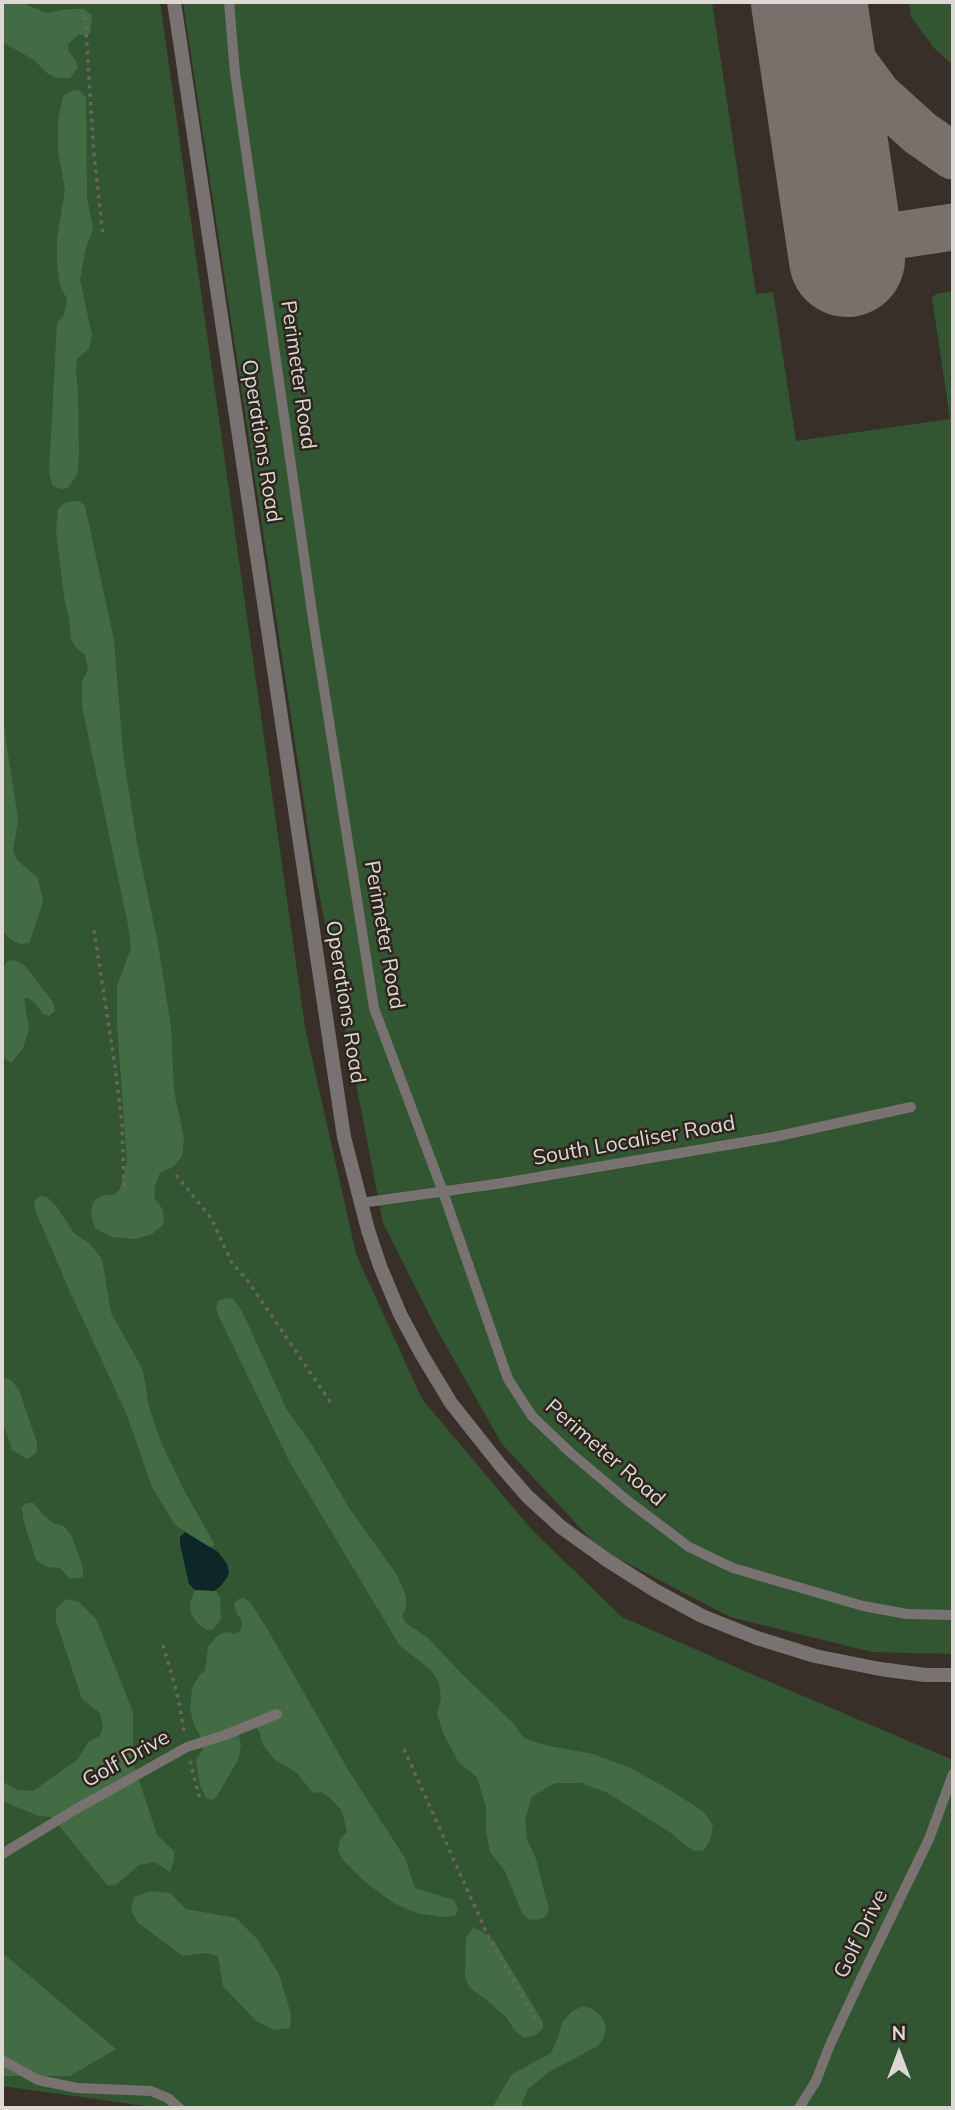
<!DOCTYPE html>
<style>
body{margin:0}
#map{position:relative;width:955px;height:2110px;overflow:hidden;background:#383028;font-family:Mulish,sans-serif}
canvas{display:block}
.frame{position:absolute;inset:0;border:4px solid #ddd8d3;pointer-events:none}
.north{position:absolute;left:864px;top:2019px;width:70px;height:70px;-webkit-text-stroke:5px #2e261e;paint-order:stroke;rotate:0deg;font-size:19px;font-weight:700;line-height:28px;text-align:center;color:#ddd8d3}
.north::after{content:'';display:block;margin:auto;width:24px;height:32px;background:#ddd8d3;clip-path:polygon(50% 0,100% 100%,50% 72%,0 100%)}
</style>
<div id="map">
<canvas width="955" height="2110"></canvas>
<div class="frame"></div>
<div class="north">N</div>
</div>
<script>
const context = document.querySelector('canvas').getContext('2d');
context.lineJoin = 'round';
function paint(path, color) { context.fillStyle = color; context.fill(path, 'evenodd'); }
const toPath = rows => new Path2D(rows.map(r => 'M' + r).join(''));
function trace(path, color, width, dash) { context.strokeStyle = color; context.lineWidth = width; context.lineCap = dash ? 'butt' : 'round'; context.setLineDash(dash || []); context.stroke(path); }
function drawText(font, color, halo, rows, align = 'center') {
  context.font = font + ' Mulish,sans-serif'; context.lineWidth = 5; context.setLineDash([]); context.textBaseline = 'middle'; context.strokeStyle = halo; context.fillStyle = color; for (const [text, x, y, turn = 0] of rows) {
    context.save(); context.translate(x, y); context.rotate((+turn || 0) * Math.PI / 180); context.textAlign = isNaN(turn) ? turn : align; if (halo) context.strokeText(text, 0, 0); context.fillText(text, 0, 0); context.restore();
  }
}
const green = toPath([
 [2,2,160,2,305,1027,356,1254,422,1399,532,1530,622,1617,763,1679,953,1760,953,2108,161,2108,2,2086],
 [183,2,712,2,756,294,773,292,796,441,950,419,932,298,936,294,953,291,953,1654,872,1652,730,1617,600,1549,502,1444,437,1330,383,1223,313,862],
 [909,2,953,2,953,65,934,48,911,17]
]);
const forest = toPath([
 [2,2,20,2,47,13,68,9,84,9,92,15,90,34,78,35,68,44,68,50,75,60,78,68,70,78,57,78,47,73,34,60,2,42],
 [79,90,86,98,87,196,93,229,85,251,80,280,92,335,89,349,77,359,76,372,78,391,79,457,77,475,68,488,61,489,53,486,49,473,57,323,64,315,67,299,60,286,57,262,57,239,65,190,58,150,58,121,63,96,71,91],
 [73,501,79,501,85,506,114,640,123,753,137,843,158,944,171,1027,174,1091,184,1138,182,1156,174,1166,160,1173,155,1186,154,1197,163,1210,164,1224,152,1234,136,1239,111,1237,95,1228,91,1214,93,1202,101,1196,115,1194,120,1189,127,1162,117,1024,117,986,131,948,128,925,82,706,82,681,88,670,85,655,76,648,71,639,69,619,64,596,56,531,58,509,64,503],
 [2,713,18,820,13,851,17,860,38,878,43,902,29,943,20,944,11,940,2,931],
 [15,960,26,967,53,1002,55,1011,49,1016,43,1014,35,1003,28,998,24,999,29,1029,23,1048,11,1063,2,1057,2,970,7,961],
 [40,1196,47,1197,57,1207,74,1233,90,1244,102,1259,111,1313,143,1370,149,1407,161,1442,184,1490,215,1545,211,1548,175,1525,152,1487,126,1413,66,1283,34,1207,35,1200],
 [226,1298,234,1300,242,1311,287,1410,314,1448,349,1508,397,1575,406,1596,406,1607,402,1616,407,1624,427,1637,462,1674,512,1722,524,1738,544,1745,593,1754,628,1767,665,1787,704,1812,713,1825,711,1838,704,1850,695,1851,686,1846,671,1833,608,1793,581,1783,556,1783,532,1796,525,1820,527,1839,536,1859,549,1910,545,1917,537,1920,528,1919,522,1913,505,1871,490,1852,486,1830,486,1808,477,1777,459,1763,444,1735,437,1714,441,1699,439,1682,430,1669,400,1646,289,1461,219,1317,216,1307,218,1301],
 [2,1378,11,1380,19,1390,37,1443,37,1452,31,1457,27,1459,12,1450,2,1420],
 [27,1503,34,1503,42,1514,53,1523,64,1526,71,1535,83,1567,83,1577,70,1579,60,1568,47,1567,36,1560,23,1519,22,1507],
 [195,1590,215,1590,220,1598,221,1619,213,1629,207,1630,198,1624,191,1614,190,1602],
 [244,1598,251,1603,269,1632,350,1773,405,1858,415,1888,454,1900,458,1909,455,1916,440,1917,416,1913,394,1903,365,1882,343,1860,338,1851,340,1839,347,1832,342,1811,329,1797,321,1792,313,1793,296,1772,275,1760,263,1745,259,1731,251,1723,237,1729,241,1744,239,1758,216,1798,211,1800,206,1798,200,1785,196,1760,202,1751,204,1743,194,1725,190,1708,192,1688,200,1674,205,1671,208,1647,218,1635,227,1632,235,1634,241,1630,242,1621,236,1612,234,1603,239,1599],
 [67,1599,79,1602,96,1619,133,1712,133,1762,157,1835,174,1851,174,1860,170,1872,154,1862,139,1865,116,1885,107,1885,52,1817,39,1816,2,1801,2,1781,17,1790,33,1791,78,1759,89,1741,100,1736,103,1726,100,1713,82,1699,56,1621,56,1609],
 [150,1891,170,1893,186,1909,236,1918,257,1939,279,1974,291,2014,290,2028,275,2030,256,2021,223,1986,218,1956,206,1953,183,1956,138,1923,131,1910,134,1897],
 [473,1928,480,1930,494,1941,543,2022,543,2028,536,2035,524,2038,515,2031,507,2018,487,2000,470,1988,465,1977,466,1938],
 [2,1955,6,1956,116,2049,70,2076,2,2076],
 [583,2006,593,2009,601,2016,606,2026,604,2038,598,2046,549,2072,528,2089,520,2108,492,2108,512,2074,551,2053,558,2038,562,2023,571,2012]
]);
const water = toPath([
 [185,1532,218,1552,227,1564,229,1574,221,1586,214,1591,195,1590,189,1584,180,1544,180,1537]
]);
const taxiway = toPath([
 [820,2,842,46,878,95,920,133,953,156],
 [845,243,953,227]
]);
const runway = toPath([
 [809,2,847,259]
]);
const path = toPath([
 [85,17,94,154,103,236],
 [94,930,115,1066,122,1124,124,1186],
 [176,1175,211,1218,232,1263,248,1281,331,1403],
 [163,1645,177,1693,185,1736],
 [404,1749,488,1936,535,2018],
 [190,1761,200,1800]
]);
const lane = toPath([
 [229,2,235,73,251,186,313,619,374,1008,443,1192,508,1379,532,1416,572,1454,628,1501,689,1547,733,1568,863,1606,907,1614,953,1615],
 [361,1203,503,1183,774,1137,911,1107],
 [2,1854,78,1808,187,1747,225,1735,277,1714],
 [2,2060,38,2080,77,2088,151,2091,168,2098,179,2108],
 [799,2108,816,2081,829,2047,857,1987,929,1839,953,1774]
]);
const street = toPath([
 [174,2,344,1137,368,1230,380,1266,400,1314,422,1355,451,1403,501,1466,527,1496,561,1527,607,1560,656,1591,702,1616,757,1638,815,1656,880,1669,925,1675,953,1675]
]);
const streetNames = [
 ["Perimeter Road",298,375,82],
 ["Operations Road",261,441,81],
 ["Perimeter Road",384,935,80],
 ["Operations Road",345,1002,81],
 ["South Localiser Road",634,1141,-10],
 ["Perimeter Road",605,1453,41],
 ["Golf Drive",126,1759,-29],
 ["Golf Drive",861,1934,-64]
];
paint(green, '#325532');
paint(forest, '#446c44');
paint(water, '#0d2628');
trace(taxiway, '#78706a', 47);
trace(runway, '#78706a', 116);
trace(path, '#6b645d', 3.5, [3.5, 5]);
trace(lane, '#787370', 10);
trace(street, '#787370', 14);
drawText('21px', '#ddd8d3', '#2e261e', streetNames);
</script>
